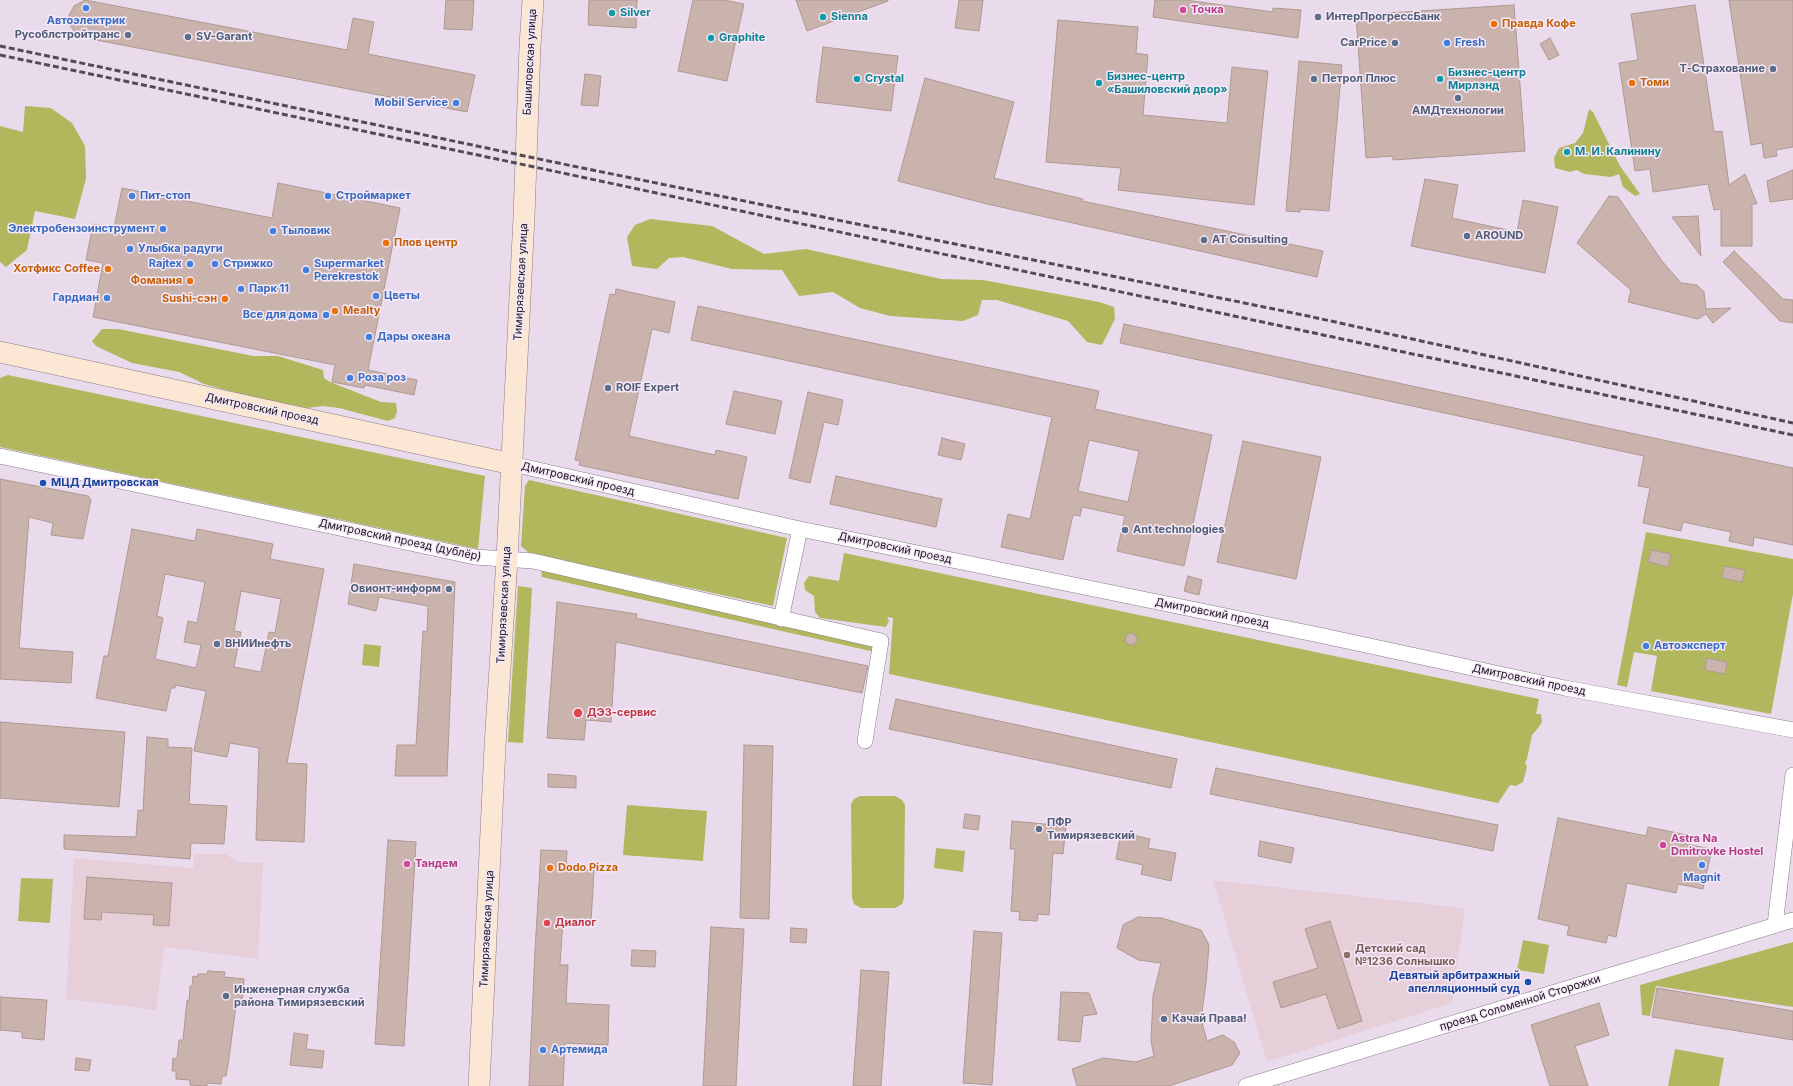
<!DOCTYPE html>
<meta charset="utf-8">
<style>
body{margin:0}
canvas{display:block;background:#e9dbec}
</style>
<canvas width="1793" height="1086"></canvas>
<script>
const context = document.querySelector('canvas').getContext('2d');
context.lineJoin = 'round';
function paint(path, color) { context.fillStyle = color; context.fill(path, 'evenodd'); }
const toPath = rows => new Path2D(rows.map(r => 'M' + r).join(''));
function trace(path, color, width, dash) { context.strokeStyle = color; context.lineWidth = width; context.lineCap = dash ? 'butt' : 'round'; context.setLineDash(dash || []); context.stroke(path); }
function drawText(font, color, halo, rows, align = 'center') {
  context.font = font + ' Inter,sans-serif'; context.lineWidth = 3; context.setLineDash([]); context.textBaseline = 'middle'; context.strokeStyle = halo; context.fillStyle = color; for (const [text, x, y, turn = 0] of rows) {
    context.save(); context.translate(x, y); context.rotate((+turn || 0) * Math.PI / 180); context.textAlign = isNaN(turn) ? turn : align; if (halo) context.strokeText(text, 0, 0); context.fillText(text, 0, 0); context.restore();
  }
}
const education = toPath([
 [194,854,226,854,237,862,263,863,258,959,164,947,156,1010,66,999,74,858,193,868],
 [1213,880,1465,908,1452,1003,1267,1062]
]);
const green = toPath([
 [25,106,51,108,72,123,85,146,86,179,75,219,35,211,27,250,6,267,0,262,0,126,23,132],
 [1589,109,1593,112,1620,166,1640,194,1635,196,1623,187,1619,174,1611,177,1584,174,1577,170,1570,172,1555,168,1554,158,1559,148,1575,143,1583,133],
 [650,219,712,226,764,254,806,249,941,279,983,280,1099,302,1114,307,1115,319,1102,345,1087,342,1068,321,997,300,982,300,978,315,963,321,890,316,860,308,833,292,799,296,782,270,732,269,683,257,669,258,657,269,632,266,627,237,635,225],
 [102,329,118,329,253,356,278,356,323,370,324,378,330,382,381,402,396,403,397,411,395,418,388,421,339,408,323,406,307,408,274,403,204,384,179,372,132,363,96,346,92,341],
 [8,375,485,476,478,549,0,447,0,378],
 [529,480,787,538,773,606,529,553,521,546,525,486],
 [1646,532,1793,559,1793,594,1771,714,1651,691,1657,656,1634,652,1627,687,1617,685],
 [1651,550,1671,555,1668,566,1648,562],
 [1724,566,1744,570,1742,582,1722,578],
 [1707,658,1727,662,1725,674,1705,670],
 [844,553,1539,699,1536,714,1541,714,1542,722,1538,728,1532,735,1527,759,1525,763,1527,767,1523,782,1516,786,1510,785,1498,803,889,674,893,618,887,617,889,621,886,627,820,618,815,612,814,596,805,590,804,583,809,576,839,581],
 [541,568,876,645,875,652,542,577],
 [518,586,532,588,523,743,508,742],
 [364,644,381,646,379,667,362,665],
 [860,796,895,796,902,800,905,805,904,898,902,904,895,908,861,908,854,904,852,898,851,804,854,799],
 [627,805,707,811,703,861,623,855],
 [936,848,965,851,963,872,934,868],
 [21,878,53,879,50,923,18,921],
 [1523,940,1549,945,1544,974,1517,970],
 [1793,942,1793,1007,1656,986,1650,1016,1642,1015,1640,985],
 [1675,1049,1724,1058,1719,1086,1668,1086]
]);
const building = toPath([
 [85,0,347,50,353,18,374,22,368,54,475,75,467,112,86,38,74,31,70,25,69,15,74,6,85,0],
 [446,0,474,0,472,30,444,29,446,0],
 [589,0,637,0,636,28,588,25,589,0],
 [693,0,724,0,744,4,727,81,678,71,693,0],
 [796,0,888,0,888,1,807,31,796,0],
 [959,0,983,0,979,31,955,28,959,0],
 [1155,0,1185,0,1273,12,1273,8,1301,10,1298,38,1153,17,1155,0],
 [1729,0,1793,0,1793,147,1776,150,1777,156,1764,158,1762,143,1751,145,1729,0],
 [1514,5,1525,151,1393,160,1393,156,1366,158,1356,15,1514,5],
 [1695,5,1714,132,1722,131,1729,185,1745,174,1757,204,1752,204,1752,246,1721,246,1721,209,1714,210,1708,184,1653,192,1650,169,1635,171,1619,63,1638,60,1631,14,1695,5],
 [1058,20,1138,27,1136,53,1148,55,1143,115,1227,123,1232,67,1268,71,1254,205,1118,190,1121,168,1046,162,1058,20],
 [1550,38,1559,55,1549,60,1540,44,1550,38],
 [823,47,898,56,891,111,816,102,823,47],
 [1299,61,1342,65,1329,211,1300,209,1300,212,1286,211,1299,61],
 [585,74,601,76,598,106,581,105,585,74],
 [925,78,1014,102,994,178,1083,199,1082,201,1323,251,1317,277,987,204,898,181,925,78],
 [1793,170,1793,199,1770,202,1767,181,1793,170],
 [1425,179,1458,185,1452,218,1517,232,1523,200,1558,207,1545,273,1411,246,1425,179],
 [278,183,400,208,368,370,417,380,414,395,365,385,364,388,332,382,335,365,93,317,103,263,86,260,93,224,114,228,122,188,272,218,278,183],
 [1609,196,1618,197,1662,261,1681,283,1697,285,1704,292,1706,309,1731,308,1713,323,1706,314,1698,319,1628,302,1631,290,1577,243,1609,196],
 [1698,216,1701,256,1672,217,1698,216],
 [1734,251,1783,299,1793,300,1793,323,1780,321,1723,262,1734,251],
 [616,289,675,302,669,333,652,329,629,436,715,455,716,450,747,457,738,499,579,465,580,461,575,460,610,294,615,295,616,289],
 [698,306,1099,391,1095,409,1212,435,1184,566,1117,551,1125,516,1082,507,1080,516,1073,515,1063,560,1001,547,1008,514,1030,519,1052,417,691,340,698,306],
 [1089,440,1139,451,1128,502,1078,491,1089,440],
 [1124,324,1793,468,1793,545,1754,537,1753,546,1729,541,1731,532,1683,522,1681,531,1643,523,1650,488,1638,486,1644,456,1120,343,1124,324],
 [734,391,782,401,775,434,726,424,734,391],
 [808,392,843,400,838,425,824,422,810,483,789,478,808,392],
 [942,438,965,444,961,460,938,455,942,438],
 [1243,441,1321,457,1296,579,1217,562,1243,441],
 [836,476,942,499,936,527,830,504,836,476],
 [0,479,88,496,91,500,83,539,51,535,53,523,29,517,19,648,73,652,71,683,0,679,0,479],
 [132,529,195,541,197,529,273,544,270,559,324,569,287,763,307,764,304,842,256,840,259,748,230,743,227,757,194,751,206,691,175,685,175,688,171,688,166,711,96,698,104,656,108,656,132,529],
 [165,574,205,582,197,623,188,621,184,642,201,645,196,668,155,659,163,618,157,616,165,574],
 [241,591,281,599,275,633,269,632,261,672,234,667,241,632,234,631,241,591],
 [1651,550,1671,554,1668,567,1648,562,1651,550],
 [354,564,455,582,447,776,395,776,397,745,416,745,423,631,427,632,428,606,379,597,376,611,348,604,354,564],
 [1724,566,1745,570,1742,582,1722,578,1724,566],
 [1188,576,1202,580,1199,595,1184,591,1188,576],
 [557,602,637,614,636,618,868,666,862,693,616,642,611,722,586,720,584,740,547,738,557,602],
 '1125 639a6 6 0 1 1 12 0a6 6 0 1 1-12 0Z',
 [1707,658,1727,662,1725,674,1705,670,1707,658],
 [896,699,1177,759,1171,788,889,729,896,699],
 [0,722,125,732,119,807,0,798,0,722],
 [147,737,168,739,168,747,192,748,189,804,227,806,224,844,191,843,190,859,64,849,64,835,136,837,138,810,143,811,147,737],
 [744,745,773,746,769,919,740,918,744,745],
 [1216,768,1498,825,1493,851,1210,794,1216,768],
 [548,774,576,776,576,788,548,787,548,774],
 [965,814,980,816,978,830,963,828,965,814],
 [1558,818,1646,836,1648,827,1687,835,1685,844,1712,849,1703,889,1678,884,1676,893,1627,883,1616,937,1608,935,1606,943,1567,935,1569,926,1538,919,1558,818],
 [1012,821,1066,826,1063,854,1053,853,1049,915,1038,914,1037,921,1019,920,1020,912,1011,911,1015,849,1010,849,1012,821],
 [1121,832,1150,839,1148,848,1176,853,1171,881,1141,874,1143,865,1116,859,1121,832],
 [388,840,416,842,404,1046,375,1044,388,840],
 [1260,841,1294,848,1291,863,1258,856,1260,841],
 [541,850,567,851,566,868,594,870,591,923,563,921,560,965,568,965,566,1003,609,1005,608,1045,565,1043,563,1086,529,1086,535,950,541,850],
 [87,877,172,883,169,926,153,925,154,915,102,912,101,920,84,919,87,877],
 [1138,917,1162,918,1201,930,1209,945,1206,983,1201,1019,1207,1041,1223,1035,1234,1042,1240,1053,1232,1065,1169,1086,1077,1086,1072,1069,1103,1058,1136,1062,1154,1056,1151,1041,1153,996,1161,963,1138,960,1117,948,1123,925,1138,917],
 [1330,921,1362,1021,1338,1029,1326,994,1281,1008,1273,982,1318,968,1305,929,1330,921],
 [711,927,744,929,736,1086,703,1086,711,927],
 [791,928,807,929,806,943,790,942,791,928],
 [974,931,1002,933,992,1085,963,1083,974,931],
 [632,950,656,951,655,967,631,966,632,950],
 [861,970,889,972,881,1086,853,1086,861,970],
 [208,971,225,972,224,977,244,979,242,1006,236,1005,228,1065,226,1076,222,1076,221,1084,207,1083,207,1086,190,1085,190,1080,176,1079,176,1071,172,1071,173,1058,177,1059,179,1040,183,1040,187,1000,189,1001,190,986,192,986,193,976,197,977,198,974,207,974,208,971],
 [1657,988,1793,1011,1793,1040,1652,1017,1657,988],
 [1061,992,1089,993,1097,1014,1083,1016,1080,1042,1058,1040,1061,992],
 [0,997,47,1000,44,1040,22,1038,22,1032,0,1030,0,997],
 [1599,1003,1609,1035,1575,1046,1588,1086,1550,1086,1531,1025,1599,1003],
 [294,1033,308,1035,306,1049,324,1051,322,1068,290,1065,294,1033],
 [76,1058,91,1060,89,1071,75,1070,76,1058]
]);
const street = toPath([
 [0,456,115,480,475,557,533,561,881,641,865,741],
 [512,464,800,529,1319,635,1565,688,1793,730],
 [781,619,800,529],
 [1775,925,1793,775],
 [1246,1086,1793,920]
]);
const secondary = toPath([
 [0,352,512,464],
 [479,1086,495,746,507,559,524,217,530,46,533,0]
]);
const rail = toPath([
 [0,46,563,164,1308,316,1793,423],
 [0,55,492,158,1793,435]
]);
const markers = [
 [86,8,4,"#3f7fe0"],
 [1183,10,4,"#d1479c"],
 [612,13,4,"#0f9aa8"],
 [823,17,4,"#0f9aa8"],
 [1318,17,4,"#5c6f8a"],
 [1494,24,4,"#e8710a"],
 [128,35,4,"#5c6f8a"],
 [188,37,4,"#5c6f8a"],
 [711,38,4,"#0f9aa8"],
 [1395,43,4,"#5c6f8a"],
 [1447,43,4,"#3f7fe0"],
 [1773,69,4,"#5c6f8a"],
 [857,79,4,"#0f9aa8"],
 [1314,79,4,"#5c6f8a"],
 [1440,79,4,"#0f9aa8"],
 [1099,83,4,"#0f9aa8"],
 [1632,83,4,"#e8710a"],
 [1458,98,4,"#5c6f8a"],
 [456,103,4,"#3f7fe0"],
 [1567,152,4,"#0f9aa8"],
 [132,196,4,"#3f7fe0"],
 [328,196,4,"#3f7fe0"],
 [163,229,4,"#3f7fe0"],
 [273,231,4,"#3f7fe0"],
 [1467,236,4,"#5c6f8a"],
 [1204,240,4,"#5c6f8a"],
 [386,243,4,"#e8710a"],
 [130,249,4,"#3f7fe0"],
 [190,264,4,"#3f7fe0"],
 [215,264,4,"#3f7fe0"],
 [108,269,4,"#e8710a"],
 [306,270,4,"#3f7fe0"],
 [190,281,4,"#e8710a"],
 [241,289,4,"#3f7fe0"],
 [376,296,4,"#3f7fe0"],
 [107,298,4,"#3f7fe0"],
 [225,299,4,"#e8710a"],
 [335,311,4,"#e8710a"],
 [326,315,4,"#3f7fe0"],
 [369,337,4,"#3f7fe0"],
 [350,378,4,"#3f7fe0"],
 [608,388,4,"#5c6f8a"],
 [43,483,4,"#1a4fb4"],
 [1125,530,4,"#5c6f8a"],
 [449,589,4,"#5c6f8a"],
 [217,644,4,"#5c6f8a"],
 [1646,646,4,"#3f7fe0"],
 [578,713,5,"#e0444e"],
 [1039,829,4,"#5c6f8a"],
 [1663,845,4,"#d1479c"],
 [407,864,4,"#d1479c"],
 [1702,865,4,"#3f7fe0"],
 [550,868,4,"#e8710a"],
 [547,923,4,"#e0444e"],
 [1347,955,4,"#8d6e63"],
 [1528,982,4,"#1a4fb4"],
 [226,996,4,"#5c6f8a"],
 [1164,1019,4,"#5c6f8a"],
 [543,1050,4,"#3f7fe0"]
];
const hotelNames = [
 ["Точка",1191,10],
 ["Astra Na",1671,839],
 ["Dmitrovke Hostel",1671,852],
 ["Тандем",415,864]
];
const cultureNames = [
 ["Silver",620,13],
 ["Sienna",831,17],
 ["Graphite",719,38],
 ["Бизнес-центр",1448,73],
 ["Мирлэнд",1448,86],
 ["Бизнес-центр",1107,77],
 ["«Башиловский двор»",1107,90],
 ["Crystal",865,79],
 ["М. И. Калинину",1575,152]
];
const serviceNames = [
 ["ИнтерПрогрессБанк",1326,17],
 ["Русоблстройтранс",120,35,"right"],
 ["SV-Garant",196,37],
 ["CarPrice",1387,43,"right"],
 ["Т‑Страхование",1765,69,"right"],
 ["Петрол Плюс",1322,79],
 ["АМДтехнологии",1458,111,"center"],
 ["AROUND",1475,236],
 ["AT Consulting",1212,240],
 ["ROIF Expert",616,388],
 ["Ant technologies",1133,530],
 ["Овионт-информ",441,589,"right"],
 ["ВНИИнефть",225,644],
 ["ПФР",1047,823],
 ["Тимирязевский",1047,836],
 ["Инженерная служба",234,990],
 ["района Тимирязевский",234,1003],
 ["Качай Права!",1172,1019]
];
const shopNames = [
 ["Автоэлектрик",86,21,"center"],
 ["Fresh",1455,43],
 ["Mobil Service",448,103,"right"],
 ["Пит-стоп",140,196],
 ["Строймаркет",336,196],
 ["Электробензоинструмент",155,229,"right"],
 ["Тыловик",281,231],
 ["Улыбка радуги",138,249],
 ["Rajtex",182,264,"right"],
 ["Стрижко",223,264],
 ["Supermarket",314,264],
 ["Perekrestok",314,277],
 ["Парк 11",249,289],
 ["Цветы",384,296],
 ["Гардиан",99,298,"right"],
 ["Все для дома",318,315,"right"],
 ["Дары океана",377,337],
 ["Роза роз",358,378],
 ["Автоэксперт",1654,646],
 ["Magnit",1702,878,"center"],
 ["Артемида",551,1050]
];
const foodNames = [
 ["Правда Кофе",1502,24],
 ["Томи",1640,83],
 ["Плов центр",394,243],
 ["Хотфикс Coffee",100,269,"right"],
 ["Фомания",182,281,"right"],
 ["Sushi-сэн",217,299,"right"],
 ["Mealty",343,311],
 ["Dodo Pizza",558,868]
];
const streetNames = [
 ["Башиловская улица",530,62,-87],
 ["Тимирязевская улица",521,282,-87],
 ["Дмитровский проезд",262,409,12],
 ["Дмитровский проезд",578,479,13],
 ["Дмитровский проезд (дублёр)",400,540,12],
 ["Дмитровский проезд",895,548,12],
 ["Тимирязевская улица",504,605,-87],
 ["Дмитровский проезд",1212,613,11],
 ["Дмитровский проезд",1529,680,12],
 ["Тимирязевская улица",487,929,-87],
 ["проезд Соломенной Сторожки",1520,1003,-17]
];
const transitNames = [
 ["МЦД Дмитровская",51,483],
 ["Девятый арбитражный",1520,976,"right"],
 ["апелляционный суд",1520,989,"right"]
];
const healthNames = [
 ["ДЭЗ-сервис",587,713],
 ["Диалог",555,923]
];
const educationNames = [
 ["Детский сад",1355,949],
 ["№1236 Солнышко",1355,962]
];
paint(education, '#e7cfda');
paint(green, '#b0b75d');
paint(building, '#c9b3ac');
trace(building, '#ae9992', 1);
trace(street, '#897c8b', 16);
trace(secondary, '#897c8b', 22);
trace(street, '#fff', 15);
trace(secondary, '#fce7d4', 21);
trace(rail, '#524b53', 3, [6, 3]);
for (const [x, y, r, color] of markers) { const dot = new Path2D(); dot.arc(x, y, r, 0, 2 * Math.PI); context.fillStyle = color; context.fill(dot); trace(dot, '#f6e8f9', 1.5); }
drawText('bold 11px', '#b23c85', '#f6e8f9', hotelNames, 'left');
drawText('bold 11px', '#0d838f', '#f6e8f9', cultureNames, 'left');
drawText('bold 11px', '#4e5e75', '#f6e8f9', serviceNames, 'left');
drawText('bold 11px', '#366cbe', '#f6e8f9', shopNames, 'left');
drawText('bold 11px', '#c56008', '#f6e8f9', foodNames, 'left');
drawText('11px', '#181419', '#f6e8f9', streetNames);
drawText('bold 11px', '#164399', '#f6e8f9', transitNames, 'left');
drawText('bold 11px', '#be3a42', '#f6e8f9', healthNames, 'left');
drawText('bold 11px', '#785e54', '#f6e8f9', educationNames, 'left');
</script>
